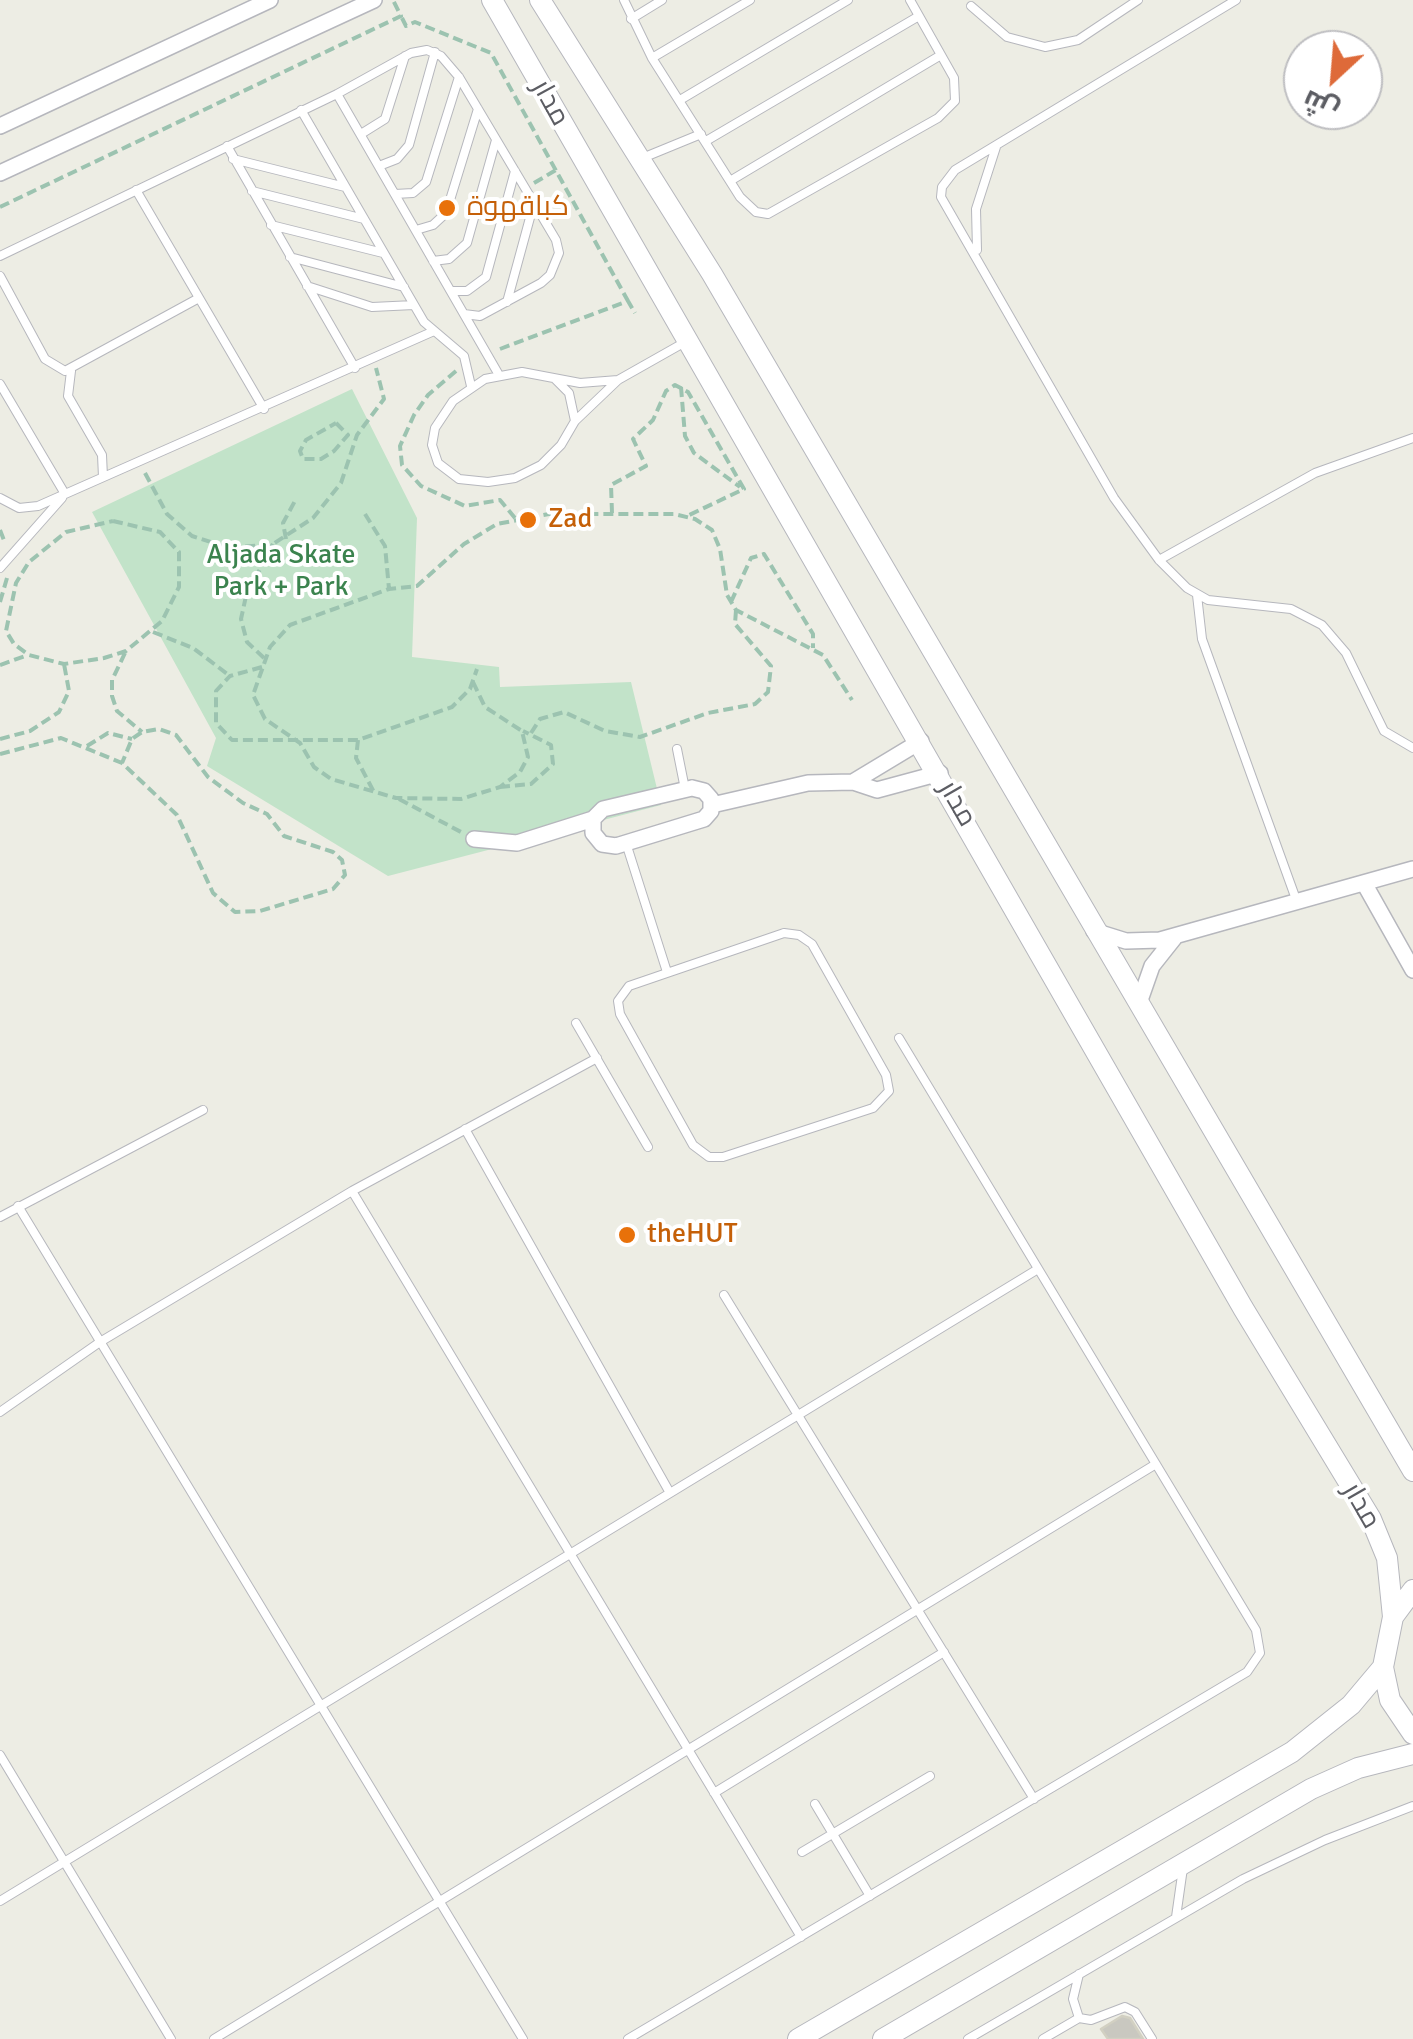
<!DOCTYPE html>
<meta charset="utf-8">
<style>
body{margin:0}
#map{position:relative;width:1413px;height:2039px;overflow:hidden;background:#edede4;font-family:Signika,Cairo,sans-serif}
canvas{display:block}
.north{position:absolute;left:1283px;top:30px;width:100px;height:100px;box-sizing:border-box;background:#fff;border:2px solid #bebec1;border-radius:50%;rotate:206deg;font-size:28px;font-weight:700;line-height:40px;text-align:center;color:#5c5d63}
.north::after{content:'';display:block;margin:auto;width:35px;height:45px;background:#de6a39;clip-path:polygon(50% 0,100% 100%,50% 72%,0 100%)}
</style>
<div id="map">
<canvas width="1413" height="2039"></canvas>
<div class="north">ش</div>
</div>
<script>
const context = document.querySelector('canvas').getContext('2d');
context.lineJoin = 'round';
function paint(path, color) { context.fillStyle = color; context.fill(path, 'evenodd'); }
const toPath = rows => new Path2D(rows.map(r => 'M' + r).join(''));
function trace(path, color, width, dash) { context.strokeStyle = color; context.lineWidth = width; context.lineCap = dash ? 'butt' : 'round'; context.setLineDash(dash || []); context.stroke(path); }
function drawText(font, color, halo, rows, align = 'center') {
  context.font = font + ' Signika,Cairo,sans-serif'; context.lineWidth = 8; context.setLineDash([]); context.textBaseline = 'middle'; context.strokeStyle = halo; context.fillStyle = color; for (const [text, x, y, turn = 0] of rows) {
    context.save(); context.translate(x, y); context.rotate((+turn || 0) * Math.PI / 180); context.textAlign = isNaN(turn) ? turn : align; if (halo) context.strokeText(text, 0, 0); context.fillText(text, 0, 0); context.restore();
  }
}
const green = toPath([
 [352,389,417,518,412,657,499,667,500,687,631,682,661,805,388,876,207,766,216,738,92,512]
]);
const building = toPath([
 [1122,2016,1130,2018,1143,2039,1108,2039,1101,2029,1122,2016]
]);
const path = toPath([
 [402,18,406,26,415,22,491,53,628,301],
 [534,183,556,170],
 [0,207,401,16,393,0],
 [500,349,628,301,635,313],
 [456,371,428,395,414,415,400,446,402,465,421,486,465,506,500,500,515,518],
 [681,387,685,436,694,453,740,487],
 [336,423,348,435,334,451,321,459,303,459,300,451,306,440,336,423],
 [145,473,167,514,192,536,230,548,273,544,313,518,341,483,357,435,384,399,376,368],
 [612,513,611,485,646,466,633,439,653,420,666,391,675,385,688,392,744,489,685,517],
 [365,514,385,546,389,589],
 [113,521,160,532,179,552,179,587,162,621,126,651,104,658,64,664,29,655,14,644,6,631,16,583,29,562,66,532,113,521],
 [0,530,5,543],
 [286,539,283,523,296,499],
 [0,602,7,578],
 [731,602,751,558,764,554,813,634,813,648],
 [153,632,193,648,230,676],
 [125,653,112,680,112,696,117,711,142,732],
 [264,658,247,642,241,619,246,596,273,544],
 [0,665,28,655],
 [262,667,230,676,216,691,216,723,232,740,358,740,452,707,470,689,477,669],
 [473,682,485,707,522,731,528,757,520,772,500,787,461,799,396,798,331,779,314,767,300,743,265,719,253,695,270,647,290,625,389,589,417,586,464,544,497,524,549,514,674,514,695,519,712,530,720,549,727,595,736,610,823,655,852,700],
 [531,733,540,719,564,712,605,731,640,737,708,713,755,704,768,692,771,666,735,624,736,610],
 [0,739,30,731,59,712,69,691,64,664],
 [358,740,356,758,375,794],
 [87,746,108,733,132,739],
 [0,754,61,738,122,763,177,815,213,893,235,912,260,911,333,889,345,875,342,860,333,852,284,836,267,814,243,803,208,777,176,735,159,729,142,732,132,739,122,763],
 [500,787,531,784,553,764,551,745,523,731],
 [399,799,461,832]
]);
const service = toPath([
 [624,0,652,58,740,197,756,212,768,214,938,118,955,101,954,78,910,0],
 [1236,0,955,170,942,187,941,197,1114,498,1159,560,1187,588,1208,600,1291,609,1322,625,1346,653,1384,731,1413,748],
 [971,6,1007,37,1045,47,1078,40,1138,0],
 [631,19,662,0],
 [652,58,750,0],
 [337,94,499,375],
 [680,100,848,0],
 [301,110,424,322,464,356,471,386],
 [361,134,385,119,405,56],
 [706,141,919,16],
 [227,146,355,368],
 [233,159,345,187],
 [640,159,701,134],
 [379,166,397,159,409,145,435,52],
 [730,181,941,55],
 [136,190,264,409],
 [252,191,364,219],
 [395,194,413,193,426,182,459,77],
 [271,225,383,253],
 [416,230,433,225,446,213,478,109],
 [977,250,976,209,996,147],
 [0,256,337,94,411,53,427,50,441,56,459,77,556,240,559,253,550,275,541,283,480,316,464,314],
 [290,257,404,287],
 [433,261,449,259,467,243,496,140],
 [0,276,45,359,65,371,199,298],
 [307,286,372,307,414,305],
 [452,291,467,291,486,277,515,171],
 [507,302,534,203],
 [71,371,68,396,102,455,103,477],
 [555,379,569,393,575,421,561,445,541,465,515,478,488,482,459,479,438,463,432,445,435,428,453,401,485,379,522,372,580,383,618,380],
 [0,384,65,494],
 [575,421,618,380,687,341],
 [0,498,19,508,38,506,434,331],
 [1159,560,1315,473,1413,438],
 [0,568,62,498],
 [1197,595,1202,639,1297,902],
 [677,749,685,789],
 [626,843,667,972],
 [784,933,799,935,812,944,886,1075,889,1091,873,1108,723,1157,709,1157,693,1145,620,1014,618,1001,629,986,784,933],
 [576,1023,648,1147],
 [465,1129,670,1493],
 [352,1191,801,1937],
 [18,1206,523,2039],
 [0,1217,203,1110],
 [724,1295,1034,1799],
 [0,1412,100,1342,352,1191,597,1058],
 [0,1755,171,2039],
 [714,1793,944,1652],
 [815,1804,870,1896],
 [802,1852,930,1776],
 [0,1901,1038,1269],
 [1176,1917,1183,1868],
 [1079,1974,1073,1999,1079,2018,1091,2020,1125,2007,1135,2012,1152,2039],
 [214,2039,1156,1464],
 [628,2039,1247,1672,1260,1653,1256,1630,899,1038],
 [968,2039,1243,1879,1325,1840,1413,1806],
 [1043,2039,1079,2018]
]);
const minor = toPath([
 [0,126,270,0],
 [0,173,374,0],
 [853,782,921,741],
 [692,788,704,791,711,799,711,811,704,819,616,846,602,844,593,833,593,819,603,809,692,788],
 [712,805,808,783,853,782,877,790,940,773],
 [474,839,517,843,593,819],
 [1364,883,1413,970],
 [1094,931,1126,941,1160,940,1413,869],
 [1139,1003,1152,966,1175,937]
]);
const tertiary = toPath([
 [492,0,1243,1308,1371,1519,1387,1558,1393,1617],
 [540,0,712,274,1413,1471],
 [1413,1590,1393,1617,1383,1667,1390,1700,1413,1734],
 [798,2039,1292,1752,1351,1705,1383,1667],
 [883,2039,1311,1789,1358,1768,1413,1754]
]);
const markers = [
 [447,208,10,"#e8710a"],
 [528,520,10,"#e8710a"],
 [627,1235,10,"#e8710a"]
];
const streetNames = [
 ["مدار",550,103,61],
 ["مدار",957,804,60],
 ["مدار",1361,1506,60]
];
const foodNames = [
 ["كباقهوة",467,208],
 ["Zad",548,520],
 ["theHUT",647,1235]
];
const parkNames = [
 ["Aljada Skate",281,556],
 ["Park + Park",281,588]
];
paint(green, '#c2e3c9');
paint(building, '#c9c8c0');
trace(building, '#d2d0c2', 2.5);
trace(service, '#b6b7bd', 10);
trace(minor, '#b6b7bd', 18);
trace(tertiary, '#b6b7bd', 22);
trace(path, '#9cc3b0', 4, [10, 5]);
trace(service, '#fff', 8);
trace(minor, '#fff', 15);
trace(tertiary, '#fff', 20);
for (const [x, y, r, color] of markers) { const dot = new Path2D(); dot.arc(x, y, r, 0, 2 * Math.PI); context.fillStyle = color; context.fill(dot); trace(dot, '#fff', 4); }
drawText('28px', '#5c5d63', '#fff', streetNames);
drawText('28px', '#c56008', '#fff', foodNames, 'left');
drawText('28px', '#3b834e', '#fff', parkNames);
</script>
